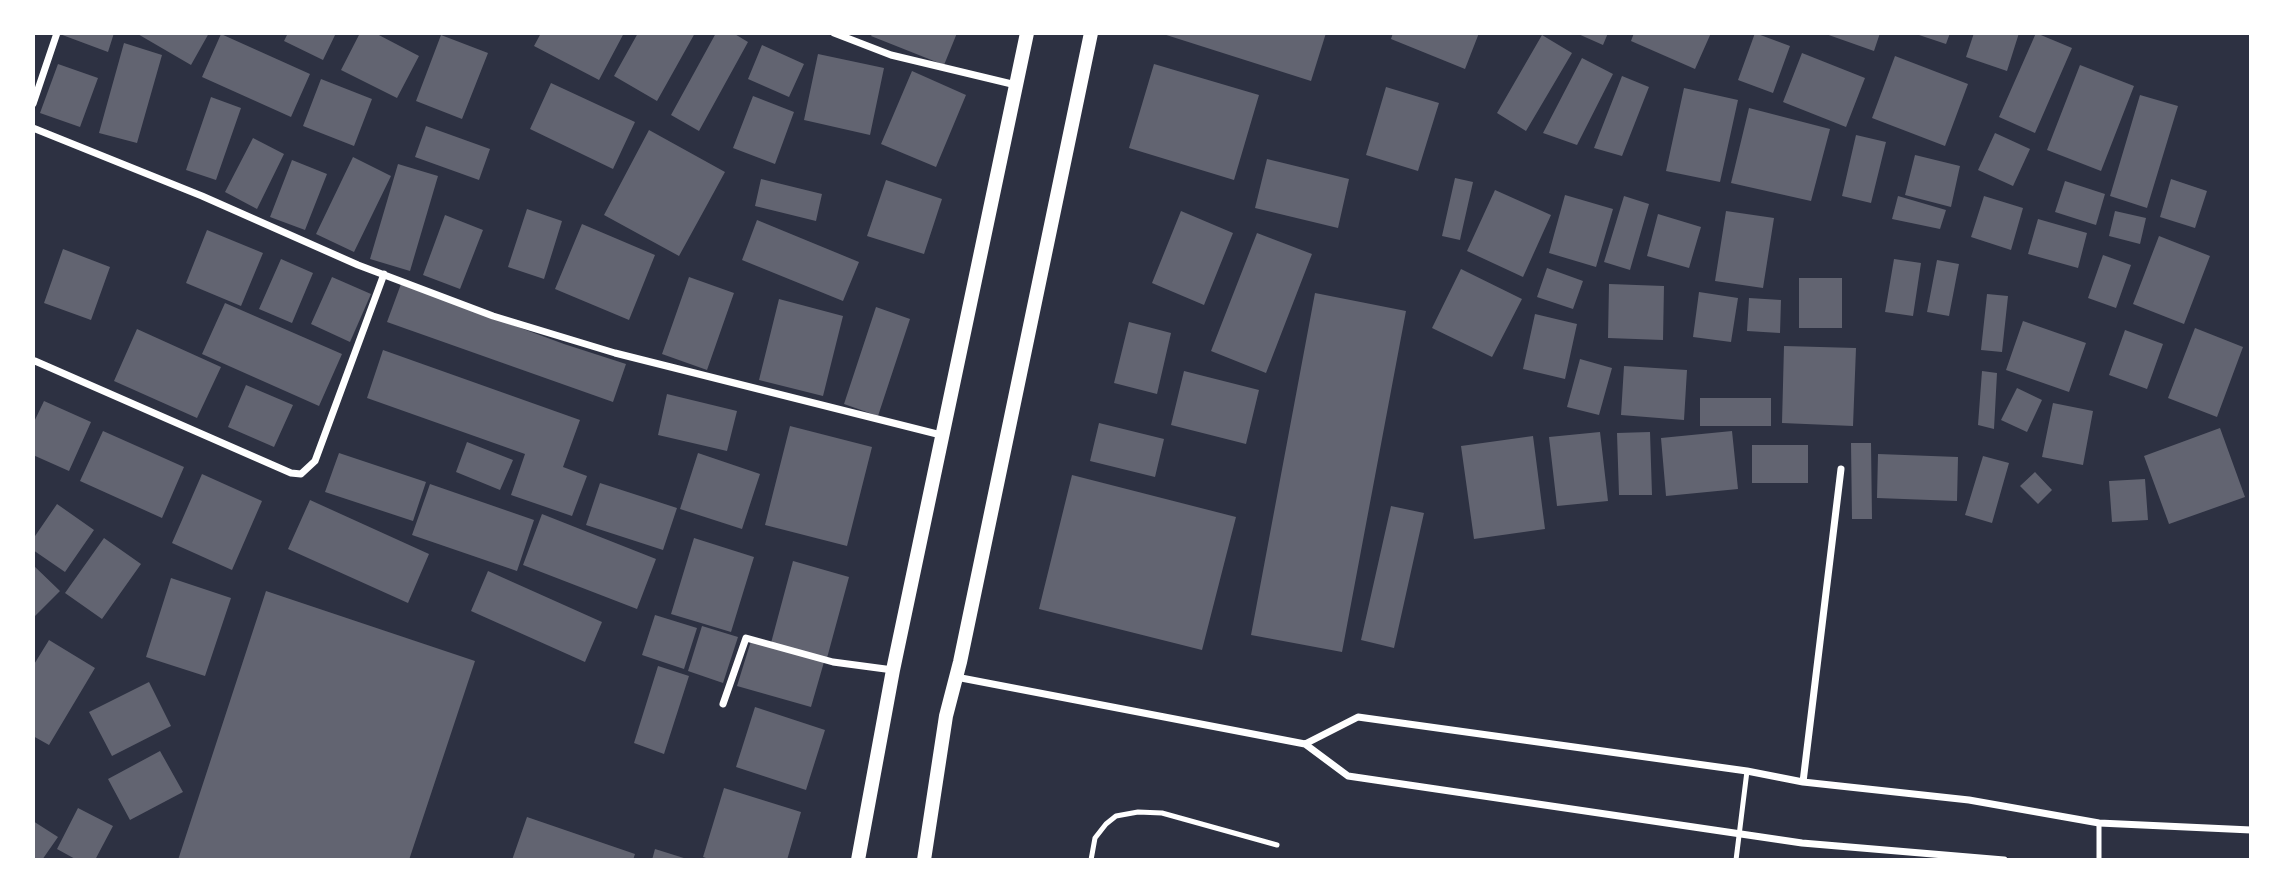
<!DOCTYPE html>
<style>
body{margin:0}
#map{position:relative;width:2284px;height:893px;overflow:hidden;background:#2d3142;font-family:"Varela Round",sans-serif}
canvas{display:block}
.frame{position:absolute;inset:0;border:35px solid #fff;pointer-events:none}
</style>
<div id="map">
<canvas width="2284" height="893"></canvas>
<div class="frame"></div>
</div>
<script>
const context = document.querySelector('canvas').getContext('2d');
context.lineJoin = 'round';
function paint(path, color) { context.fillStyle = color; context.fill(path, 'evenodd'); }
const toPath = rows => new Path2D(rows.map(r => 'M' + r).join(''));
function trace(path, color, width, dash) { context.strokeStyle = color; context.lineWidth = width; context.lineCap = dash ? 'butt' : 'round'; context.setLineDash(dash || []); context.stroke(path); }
const building = toPath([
 [57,33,114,33,108,52],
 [136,33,209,33,191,65],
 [288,33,336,33,323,60,284,41],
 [360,33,375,33,419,56,397,98,341,70],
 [541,33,624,33,599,80,534,46],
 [638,33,695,33,657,101,614,76],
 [716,33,733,33,748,42,699,131,671,115],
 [873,33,957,33,944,65,871,36],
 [1160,33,1326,33,1311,81],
 [1393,33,1479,33,1465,69,1391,39],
 [1576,33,1608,33,1603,45],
 [1634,33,1711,33,1695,69,1631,41],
 [1755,33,1790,46,1773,93,1738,80],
 [1823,33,1880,33,1874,51],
 [1913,33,1950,33,1946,44],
 [1974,33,2019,33,2007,71,1966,57],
 [2036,33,2072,48,2035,133,1999,117],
 [221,34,310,74,291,117,202,77],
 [441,35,488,53,462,119,416,101],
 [1542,35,1572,53,1526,131,1497,113],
 [124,43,162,55,137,143,99,133],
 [762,45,804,64,789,97,748,79],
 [1802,53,1865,78,1846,127,1783,102],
 [818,54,884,68,870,135,804,120],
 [1895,56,1968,84,1945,146,1872,118],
 [1582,58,1613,74,1577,145,1543,133],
 [58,64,98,78,80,127,40,113],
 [1154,64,1259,95,1234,180,1129,148],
 [2080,65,2134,86,2101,171,2047,150],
 [912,71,966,95,936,167,881,144],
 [1622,76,1649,87,1622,156,1594,148],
 [321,79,372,99,354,146,303,126],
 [551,83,635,122,613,169,530,129],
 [1386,87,1439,103,1418,171,1366,155],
 [1684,88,1738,100,1720,182,1666,171],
 [2140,95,2178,106,2147,208,2110,196],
 [753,96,794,112,775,164,733,148],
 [211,97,241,108,216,180,186,170],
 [1749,108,1830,129,1811,201,1731,183],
 [426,126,490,149,479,180,415,157],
 [649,130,725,172,679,256,604,215],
 [1995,133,2030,149,2013,186,1978,170],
 [1856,135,1886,142,1871,203,1842,196],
 [253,138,284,154,257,209,225,192],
 [1915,155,1960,166,1951,207,1905,195],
 [353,157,391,176,354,252,316,234],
 [1267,159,1349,179,1338,228,1255,208],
 [292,160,327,174,305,230,270,217],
 [398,164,438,176,410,271,370,259],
 [1455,178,1473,182,1460,240,1442,236],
 [761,179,822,194,816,221,755,206],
 [2171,179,2207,191,2195,228,2160,217],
 [886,180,942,199,924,254,867,236],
 [2065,181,2105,194,2096,225,2055,212],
 [1495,190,1551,215,1523,277,1467,251],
 [1565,195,1613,209,1596,267,1549,253],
 [1624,196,1649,204,1630,270,1604,262],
 [1898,196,1946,210,1940,229,1892,219],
 [1984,196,2023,208,2011,250,1971,237],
 [527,209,562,221,544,279,508,267],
 [1181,211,1233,233,1204,305,1152,283],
 [1726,211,1774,218,1763,288,1715,281],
 [2115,211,2146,218,2140,244,2109,236],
 [1658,214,1701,227,1689,268,1647,256],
 [445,215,483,230,460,289,423,275],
 [2038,219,2087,233,2078,268,2028,254],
 [757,220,859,262,843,301,742,260],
 [582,224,655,255,629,320,555,289],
 [207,230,263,253,241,306,186,283],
 [1257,233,1312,254,1266,373,1211,351],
 [2159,236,2210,256,2184,324,2133,304],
 [63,249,110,267,91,320,44,303],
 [2103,255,2131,265,2116,308,2088,298],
 [281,259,313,273,292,323,259,309],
 [1894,259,1921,263,1913,316,1885,312],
 [1937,260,1959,264,1949,316,1927,312],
 [1547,268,1583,281,1573,309,1537,297],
 [1461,269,1522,299,1492,357,1432,328],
 [332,277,371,294,350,342,311,324],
 [689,277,734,293,707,370,662,354],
 [1799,278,1842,278,1842,328,1799,328],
 [401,284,564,344,626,364,613,402,387,322],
 [1609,284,1664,286,1663,340,1608,338],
 [1699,292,1738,298,1731,342,1693,337],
 [1315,293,1406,311,1342,652,1251,635],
 [1987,294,2008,296,2002,352,1981,350],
 [1749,298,1781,300,1780,333,1747,331],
 [779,299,843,316,823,396,759,380],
 [225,303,342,354,319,406,202,354],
 [876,307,910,319,878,416,844,404],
 [1535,314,1577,324,1565,379,1523,369],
 [2023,321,2086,343,2069,392,2006,370],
 [1129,322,1171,333,1157,394,1114,383],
 [2195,328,2243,347,2217,417,2168,398],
 [137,329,221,367,197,418,114,381],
 [2125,330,2163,344,2147,389,2109,375],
 [1784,346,1856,348,1853,426,1782,423],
 [383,350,580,420,563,467,587,476,572,516,511,495,525,454,367,398],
 [1580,359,1612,368,1599,415,1567,407],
 [1624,366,1687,370,1684,420,1621,415],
 [1184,371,1259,390,1246,444,1171,425],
 [1982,371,1997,373,1994,429,1978,425],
 [246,385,293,405,274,447,228,427],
 [2017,388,2042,400,2027,432,2001,420],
 [667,394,737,411,727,451,658,435],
 [1700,398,1771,398,1771,426,1700,426],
 [44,401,91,422,69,471,33,455,33,424],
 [2053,403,2093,411,2083,465,2042,457],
 [1099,423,1164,439,1155,477,1090,461],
 [790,426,872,447,847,546,765,525],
 [2220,428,2245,497,2169,524,2144,456],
 [103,431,184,467,162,518,80,481],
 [1732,431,1738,489,1666,496,1661,438],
 [1600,432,1608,501,1557,506,1549,437],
 [1650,432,1652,495,1619,495,1617,433],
 [1533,436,1545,529,1474,539,1461,446],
 [467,442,513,460,500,490,456,472],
 [1851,443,1871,443,1872,519,1852,519],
 [1752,445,1808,445,1808,483,1752,483],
 [339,453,426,482,413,521,325,492],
 [698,453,760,474,742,529,680,509],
 [1878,454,1958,457,1957,501,1877,498],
 [1983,456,2009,463,1992,523,1965,515],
 [2035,472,2052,490,2038,504,2020,486],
 [202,474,262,501,232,570,172,543],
 [1072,475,1236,517,1202,650,1039,609],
 [2145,479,2148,520,2112,522,2109,481],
 [600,483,677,508,663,550,586,525],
 [430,484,534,520,517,571,412,535],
 [310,500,429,554,408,603,288,549],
 [57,504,94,530,65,572,33,550,33,539],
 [1391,506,1424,513,1394,648,1361,640],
 [542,514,656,559,637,609,523,565],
 [104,538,141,564,102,619,65,593],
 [694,538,754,557,731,632,671,614],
 [793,561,849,577,827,658,771,643],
 [33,565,60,591,33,618],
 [488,571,602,622,585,662,471,611],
 [171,578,231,598,205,676,146,657],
 [266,591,475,661,409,860,178,860],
 [655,615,697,628,684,669,642,655],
 [702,626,738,637,723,683,688,671],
 [49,640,95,668,49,745,33,736,33,666],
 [751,641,824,662,811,707,737,686],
 [658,666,689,676,664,754,634,743],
 [149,682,171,726,112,756,89,712],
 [755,707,825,730,806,790,736,767],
 [160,751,183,792,130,820,108,779],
 [724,788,801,812,787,860,712,860,703,857],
 [78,808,113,826,95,860,77,860,57,849],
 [527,817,635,854,633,860,512,860],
 [33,821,58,837,42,860,33,860],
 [655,849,687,859,687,860,652,860]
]);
const service = toPath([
 [2099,823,2099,860],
 [1091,860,1095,838,1106,824,1116,816,1138,812,1162,813,1277,845],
 [1736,860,1747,771]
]);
const minor = toPath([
 [834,33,891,55,1016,85],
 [33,104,57,33],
 [33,128,202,196,358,265,493,316,615,353,941,435],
 [35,361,291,473,301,474,315,461,384,274],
 [956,677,1305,744,1358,717,1747,771,1803,782,1969,800,2099,823,2251,830],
 [723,704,746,638,833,662,893,670],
 [1305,744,1348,776,1802,843,2004,860],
 [1803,782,1841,469]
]);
const secondary = toPath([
 [858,860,893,670,1027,33],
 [924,860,946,716,960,662,1091,33]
]);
paint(building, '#626471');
trace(service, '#fff', 5);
trace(minor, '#fff', 7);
trace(secondary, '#fff', 14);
</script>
